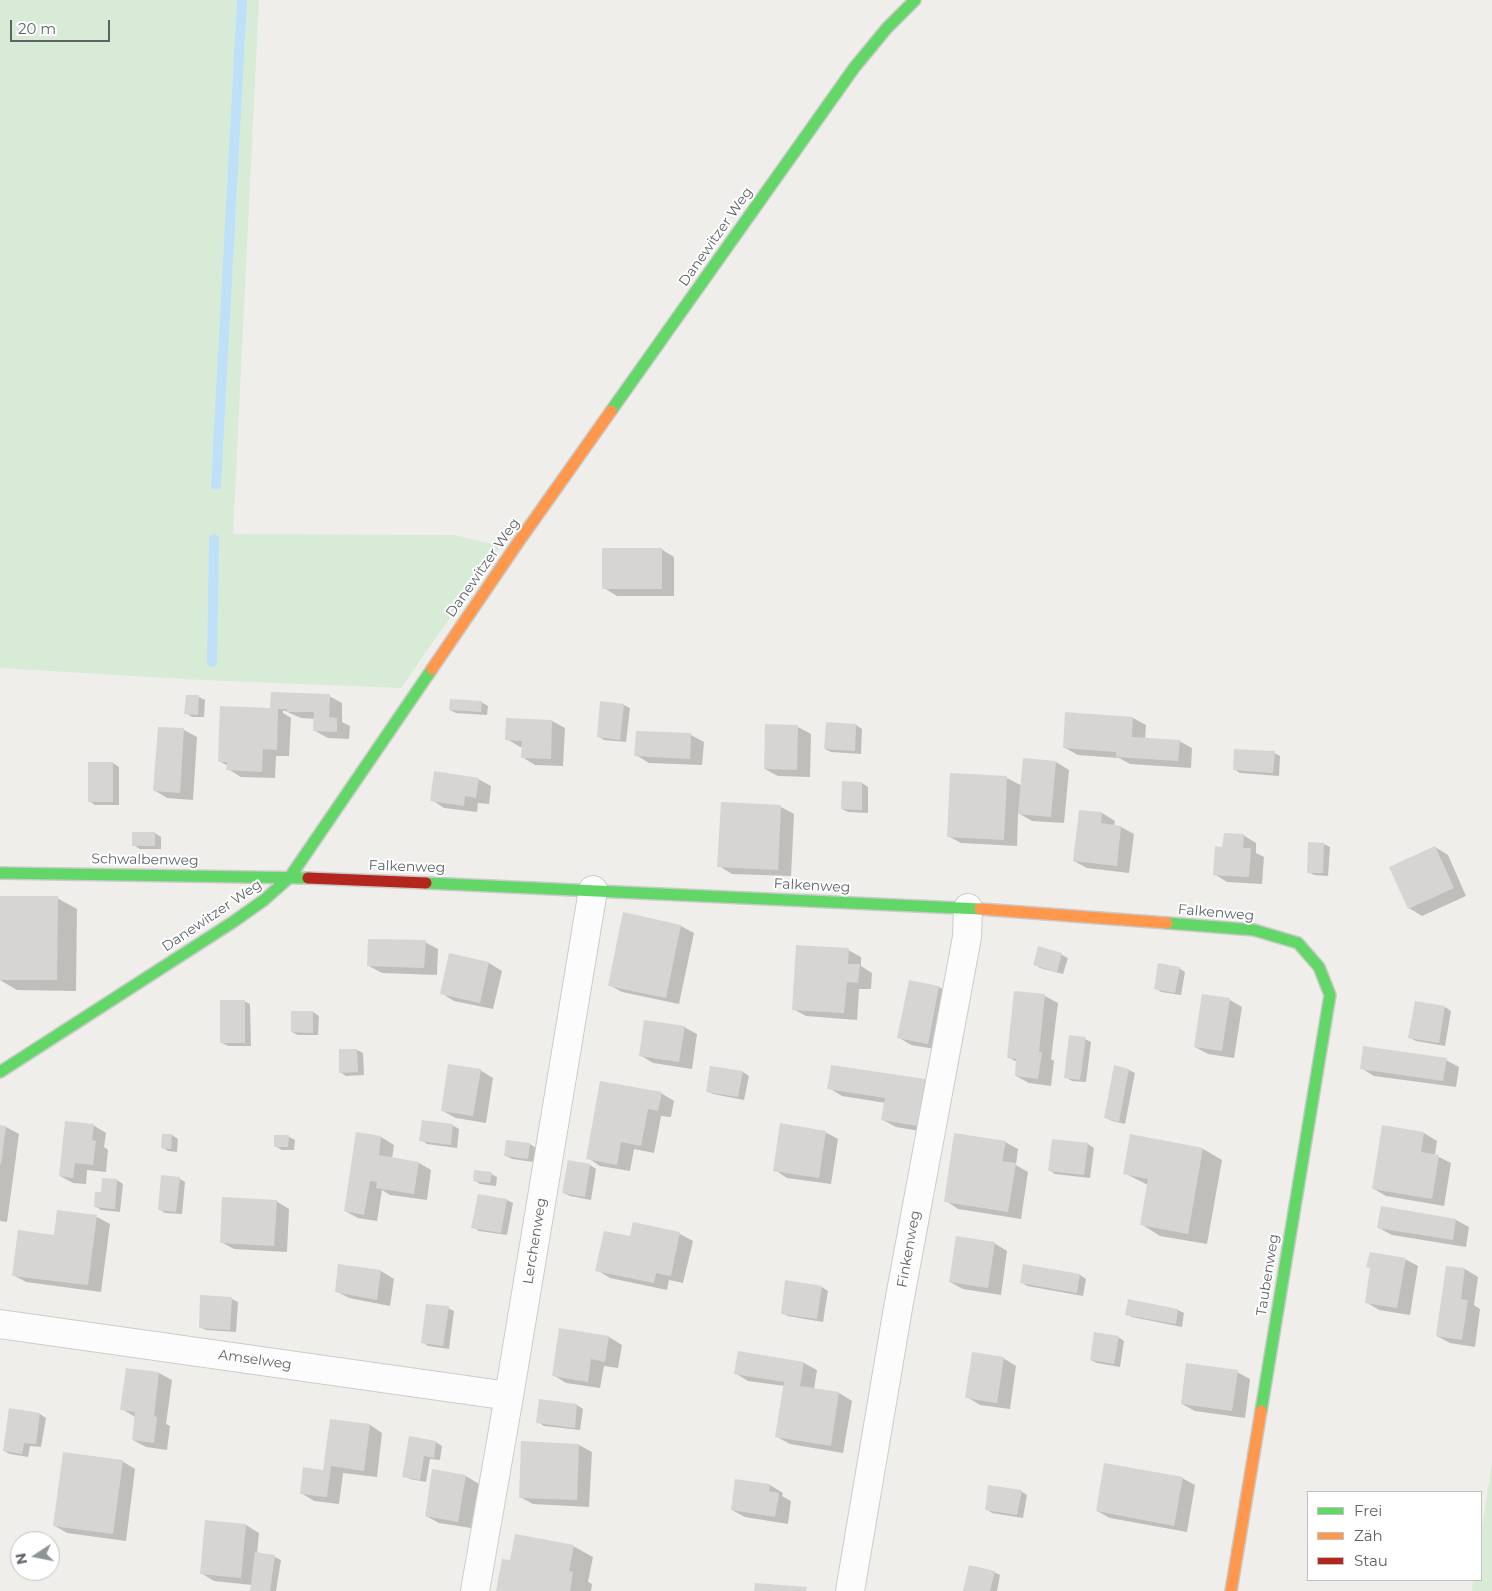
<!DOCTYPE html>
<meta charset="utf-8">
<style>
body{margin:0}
#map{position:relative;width:1492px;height:1591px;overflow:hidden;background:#efeeea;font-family:Montserrat,sans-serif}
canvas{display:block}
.legend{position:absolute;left:1307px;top:1491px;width:175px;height:90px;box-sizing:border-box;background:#fff;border:1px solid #bfc1c3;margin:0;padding:6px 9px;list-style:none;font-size:15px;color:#5f6368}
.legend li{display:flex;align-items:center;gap:10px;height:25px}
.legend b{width:25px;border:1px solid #bfc1c3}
.north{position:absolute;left:10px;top:1531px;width:50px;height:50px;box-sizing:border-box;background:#fff;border:1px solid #bfc1c3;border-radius:50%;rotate:259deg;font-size:14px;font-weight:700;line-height:20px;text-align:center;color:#5f6368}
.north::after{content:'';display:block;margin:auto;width:18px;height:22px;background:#919496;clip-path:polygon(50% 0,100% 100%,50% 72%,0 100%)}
.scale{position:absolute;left:10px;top:20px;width:100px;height:22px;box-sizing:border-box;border:2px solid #5f6368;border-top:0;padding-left:6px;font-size:15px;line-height:18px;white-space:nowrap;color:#5f6368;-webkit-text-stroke:4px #fff;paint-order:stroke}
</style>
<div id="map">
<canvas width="1492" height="1591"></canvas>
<ul class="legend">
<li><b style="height:6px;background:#63d668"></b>Frei</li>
<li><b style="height:6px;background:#ff974d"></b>Zäh</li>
<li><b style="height:6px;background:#b3261e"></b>Stau</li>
</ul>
<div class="north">N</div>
<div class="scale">20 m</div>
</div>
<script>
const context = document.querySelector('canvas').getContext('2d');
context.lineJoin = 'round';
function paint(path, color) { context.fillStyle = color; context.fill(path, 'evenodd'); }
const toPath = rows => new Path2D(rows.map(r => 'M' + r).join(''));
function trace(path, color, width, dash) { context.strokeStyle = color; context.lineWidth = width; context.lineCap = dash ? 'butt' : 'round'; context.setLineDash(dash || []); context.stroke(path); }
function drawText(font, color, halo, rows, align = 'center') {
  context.font = font + ' Montserrat,sans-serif'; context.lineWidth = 4; context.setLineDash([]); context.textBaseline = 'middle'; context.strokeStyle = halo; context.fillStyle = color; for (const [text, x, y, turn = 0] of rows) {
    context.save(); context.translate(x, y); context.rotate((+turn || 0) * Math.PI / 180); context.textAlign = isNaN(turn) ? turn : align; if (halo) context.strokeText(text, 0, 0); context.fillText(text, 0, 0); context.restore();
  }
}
const green = toPath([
 [0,0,259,0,233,534,455,535,500,546,401,688,201,680,0,668],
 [1492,1463,1492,1591,1472,1591,1473,1580,1481,1580,1481,1534]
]);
const shadow = toPath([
 [661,549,674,557,674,596,617,596,604,588],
 [187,696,199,697,205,700,204,717,192,717,186,713],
 [329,696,342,703,342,722,350,726,349,739,328,738,315,731,315,719,301,718,283,710,283,713,291,718,289,756,276,756,275,778,241,777,228,769,228,766,219,761,271,710],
 [481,702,488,706,487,715,456,713,450,710],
 [624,705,630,708,626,742,604,740,598,736],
 [1066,714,1133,718,1146,725,1145,739,1179,741,1192,748,1191,768,1130,764,1119,758,1078,755,1065,748],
 [552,721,565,728,563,766,535,765,522,757,523,747,520,747,507,739],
 [827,723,856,725,862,729,861,754,831,752,825,749],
 [767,725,798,727,811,734,810,777,778,776,765,769],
 [159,728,184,730,197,737,193,800,167,798,154,790],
 [691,735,704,742,702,765,649,763,636,755],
 [1274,753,1280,756,1279,776,1240,773,1234,769],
 [1056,762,1069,770,1064,823,1032,821,1018,813,1017,846,961,843,948,836,1007,778,1022,786],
 [113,763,119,767,119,805,95,805,89,801],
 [478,779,491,786,489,804,478,803,477,812,444,808,432,800],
 [843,782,862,783,868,787,868,813,848,812,842,809],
 [781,807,794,814,791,876,732,874,719,866],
 [1080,811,1102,813,1115,821,1114,826,1121,827,1134,834,1129,873,1087,868,1074,861],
 [155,833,161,837,161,849,140,849,133,845],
 [1243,835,1256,843,1256,853,1264,857,1262,884,1227,882,1214,874,1224,848],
 [1324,844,1330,847,1328,876,1314,875,1308,872],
 [1435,847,1448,855,1466,896,1422,916,1409,908],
 [0,897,57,898,77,909,76,991,17,990,0,980],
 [681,926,694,933,679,1004,622,992,609,985],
 [425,942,438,949,437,975,382,973,369,966],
 [1039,948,1062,955,1068,958,1063,974,1040,968,1034,964],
 [848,950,861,957,861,966,872,973,871,989,859,989,857,1020,806,1016,793,1009],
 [450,955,489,963,502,971,493,1009,454,1001,441,993],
 [1179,968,1185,972,1181,995,1161,992,1155,988],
 [910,981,939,987,952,994,941,1050,911,1045,898,1037],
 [1045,996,1058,1003,1051,1059,1054,1061,1051,1086,1029,1083,1016,1076,1017,1062,1008,1057],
 [1230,1000,1242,1007,1234,1058,1208,1054,1195,1047],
 [244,1001,250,1004,251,1046,228,1046,222,1043],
 [1445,1007,1451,1011,1445,1046,1416,1041,1410,1038],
 [293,1012,313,1012,319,1016,318,1035,298,1035,292,1032],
 [684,1027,697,1034,692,1069,653,1063,640,1055],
 [1085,1039,1091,1042,1086,1082,1072,1081,1065,1077],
 [340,1050,357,1050,363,1053,364,1075,346,1076,340,1072],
 [1446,1060,1459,1067,1456,1087,1374,1076,1361,1068],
 [832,1066,925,1080,938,1088,931,1133,896,1127,883,1120,886,1103,842,1096,829,1088],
 [1115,1067,1129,1070,1135,1073,1125,1124,1112,1121,1106,1118],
 [480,1070,493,1078,486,1123,456,1118,443,1111],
 [743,1072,749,1076,744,1100,713,1094,707,1091],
 [661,1093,674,1101,671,1117,661,1116,654,1153,634,1149,630,1171,600,1166,588,1158],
 [93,1125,106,1133,104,1147,108,1150,106,1172,87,1170,86,1184,73,1183,60,1176],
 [452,1125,459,1129,457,1148,427,1144,421,1140],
 [0,1126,6,1127,19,1134,7,1222,0,1221],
 [825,1132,838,1139,831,1184,787,1178,775,1170],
 [1424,1133,1437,1141,1435,1155,1451,1163,1444,1206,1386,1196,1374,1189],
 [163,1135,172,1135,178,1139,177,1152,168,1151,162,1147],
 [289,1137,295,1140,294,1150,282,1150,275,1146],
 [381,1137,394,1145,392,1159,419,1163,431,1170,427,1200,390,1195,382,1190,377,1221,358,1218,345,1211],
 [1005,1142,1018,1149,1016,1165,1028,1172,1021,1219,958,1209,946,1201],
 [530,1144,536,1148,534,1162,512,1159,506,1156],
 [1088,1144,1094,1148,1090,1178,1055,1174,1049,1170],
 [1203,1149,1222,1160,1207,1244,1160,1236,1141,1224,1148,1185,1124,1173],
 [590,1165,596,1169,591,1200,570,1196,564,1193],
 [491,1174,497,1177,496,1186,480,1184,474,1180],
 [179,1178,185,1182,182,1214,165,1213,159,1209],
 [117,1180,123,1184,120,1212,101,1210,95,1206],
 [479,1195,507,1200,513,1203,507,1235,479,1231,473,1227],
 [276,1201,289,1209,287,1252,234,1249,221,1242],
 [1382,1208,1456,1220,1469,1227,1466,1247,1392,1235,1379,1228],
 [58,1212,97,1217,110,1224,101,1292,26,1282,13,1275,55,1236],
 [680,1234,693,1241,683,1283,669,1280,667,1290,610,1278,597,1270,631,1238],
 [994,1243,1007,1251,1001,1295,963,1289,950,1282],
 [1405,1259,1418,1266,1410,1315,1379,1310,1366,1302,1372,1269],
 [1024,1265,1080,1275,1086,1279,1083,1296,1027,1286,1021,1282],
 [1447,1267,1465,1269,1478,1277,1474,1305,1480,1309,1475,1347,1450,1343,1437,1336],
 [381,1271,394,1279,390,1306,349,1298,336,1291],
 [822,1287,828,1291,823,1322,788,1316,782,1313],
 [202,1297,232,1299,238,1302,236,1332,206,1330,200,1327],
 [1129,1300,1178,1310,1184,1313,1182,1327,1132,1317,1126,1314],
 [448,1308,454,1311,449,1349,428,1346,422,1342],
 [560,1330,609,1337,622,1345,618,1368,604,1366,600,1388,566,1383,553,1375],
 [1118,1337,1124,1341,1120,1367,1097,1363,1091,1360],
 [1003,1358,1016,1366,1010,1409,980,1405,967,1397],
 [804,1363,817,1370,814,1389,839,1393,852,1401,843,1453,790,1444,777,1437,785,1386,748,1381,735,1373],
 [1237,1372,1250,1379,1245,1418,1195,1411,1182,1404],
 [159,1373,172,1380,166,1424,170,1426,167,1450,146,1447,133,1440,135,1417,122,1409],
 [577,1405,583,1409,580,1430,544,1426,538,1422],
 [40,1414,46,1418,41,1447,30,1446,28,1457,10,1454,4,1451],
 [370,1425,382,1433,377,1477,343,1473,339,1504,314,1501,301,1493],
 [410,1438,436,1442,442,1446,440,1460,430,1459,426,1482,410,1479,404,1476],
 [522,1442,579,1445,592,1452,589,1507,533,1504,520,1497],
 [122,1461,135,1469,126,1541,67,1533,55,1526],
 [433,1471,466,1476,479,1484,471,1528,439,1523,426,1516],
 [1182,1478,1195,1485,1187,1532,1110,1518,1097,1511],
 [736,1480,770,1485,783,1493,782,1496,791,1501,788,1524,745,1517,732,1510],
 [1021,1491,1027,1495,1023,1518,992,1513,986,1509],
 [206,1521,246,1525,259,1533,257,1554,275,1557,281,1560,276,1591,253,1591,252,1585,214,1581,201,1573],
 [573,1546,593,1557,588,1582,592,1584,591,1591,497,1591,511,1562],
 [994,1572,1000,1575,997,1591,964,1591]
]);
const stream = toPath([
 [216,485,242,0],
 [212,662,214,539]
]);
const building = toPath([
 [602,548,662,548,662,589,602,589],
 [271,692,330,694,329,717,337,718,337,732,313,731,314,712,287,712,287,709,278,709,277,750,263,749,262,772,226,770,227,762,218,762,220,706,270,708],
 [186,695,199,695,198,715,184,714],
 [450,699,482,701,481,712,449,710],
 [600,701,624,704,620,740,597,737],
 [1065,712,1133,717,1132,737,1180,740,1178,761,1116,757,1116,752,1063,748],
 [506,718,552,720,551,759,521,758,522,741,505,740],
 [826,722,856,724,855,751,824,749],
 [765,724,798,725,797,770,764,769],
 [158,727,184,728,180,793,153,791],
 [636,731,691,733,690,759,634,756],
 [1234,749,1275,751,1273,773,1233,770],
 [1023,758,1056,761,1051,817,1018,814],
 [88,762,113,762,113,802,88,802],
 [434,771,479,778,476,798,465,796,464,806,430,801],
 [950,773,1007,776,1004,840,947,837],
 [842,781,862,782,862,810,841,809],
 [721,802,781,805,778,870,717,867],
 [1079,810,1102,812,1101,823,1121,826,1117,866,1073,861],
 [132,832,155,832,155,846,132,846],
 [1224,833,1244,834,1243,848,1251,848,1249,877,1213,875,1215,846,1222,847],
 [1308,842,1324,843,1323,873,1307,873],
 [1435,846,1454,888,1408,909,1389,867],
 [0,896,58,896,57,980,0,980],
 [623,912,681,925,666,998,608,986],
 [368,939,426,940,424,968,367,966],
 [796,945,849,948,848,964,860,964,858,983,847,982,844,1013,792,1010],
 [1038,946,1062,953,1057,972,1033,965],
 [449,953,489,962,480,1003,440,994],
 [1158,963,1180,967,1175,993,1154,989],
 [909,980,939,986,928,1044,897,1038],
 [1014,991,1045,994,1039,1052,1042,1052,1038,1079,1015,1076,1016,1059,1007,1058],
 [1202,994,1230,998,1222,1051,1194,1047],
 [220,1000,245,1000,245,1043,220,1043],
 [1415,1001,1445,1006,1439,1043,1408,1038],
 [291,1011,313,1011,313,1033,291,1032],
 [644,1020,685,1026,679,1062,639,1056],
 [1069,1035,1086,1037,1080,1080,1064,1078],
 [1363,1046,1447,1058,1443,1081,1360,1069],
 [339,1049,357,1049,358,1072,339,1073],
 [448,1064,481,1069,473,1116,441,1111],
 [831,1065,925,1079,918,1126,881,1120,885,1098,827,1089],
 [1114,1065,1129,1069,1119,1122,1104,1118],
 [710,1066,743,1071,738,1097,706,1092],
 [600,1081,662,1092,658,1111,648,1109,641,1146,621,1142,617,1165,586,1159],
 [422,1120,453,1124,451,1145,419,1141],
 [65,1121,94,1124,92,1140,96,1141,93,1165,75,1163,73,1178,59,1176],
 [780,1123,826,1131,819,1178,773,1171],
 [0,1125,6,1126,1,1165,0,1164],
 [1382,1125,1424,1132,1421,1152,1439,1155,1432,1199,1372,1189],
 [356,1132,381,1136,379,1155,419,1162,414,1194,376,1188,377,1182,370,1181,364,1215,344,1211],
 [954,1133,1006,1141,1002,1161,1016,1163,1008,1212,944,1202],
 [162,1134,172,1134,171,1149,161,1148],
 [1130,1134,1203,1148,1188,1234,1140,1225,1148,1179,1123,1174],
 [274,1135,289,1135,288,1147,274,1147],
 [1052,1139,1088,1143,1084,1175,1048,1171],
 [506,1140,530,1143,528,1159,504,1156],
 [568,1160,590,1164,585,1197,562,1193],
 [474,1170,492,1172,490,1183,473,1181],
 [161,1175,180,1177,176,1212,158,1210],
 [102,1178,117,1179,115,1209,94,1207,95,1192,101,1192],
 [478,1194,507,1199,501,1233,471,1228],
 [222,1197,277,1200,274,1246,220,1243],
 [1381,1206,1456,1219,1453,1240,1377,1228],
 [57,1210,97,1215,88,1285,12,1276,18,1230,54,1235],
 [633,1222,680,1232,671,1276,656,1273,654,1283,595,1271,604,1231,630,1236],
 [956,1236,995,1242,988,1288,949,1282],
 [1370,1252,1406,1258,1397,1308,1365,1303,1370,1268,1366,1267],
 [338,1264,381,1270,377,1300,335,1292],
 [1023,1264,1080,1274,1077,1293,1020,1283],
 [1446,1266,1465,1268,1461,1299,1468,1300,1462,1340,1436,1336],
 [785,1280,822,1286,817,1319,781,1314],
 [200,1295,232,1297,230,1330,199,1328],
 [1128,1299,1178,1309,1176,1324,1125,1315],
 [426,1304,449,1306,443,1346,421,1343],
 [559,1328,609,1336,605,1362,591,1359,588,1382,552,1376],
 [1094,1332,1119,1336,1114,1364,1090,1360],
 [738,1351,804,1362,800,1386,839,1392,831,1446,775,1437,784,1382,734,1374],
 [972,1352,1004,1357,997,1403,965,1398],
 [1186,1363,1238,1370,1232,1411,1181,1404],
 [126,1368,159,1372,154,1416,157,1417,154,1443,132,1440,135,1412,120,1410],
 [539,1399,577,1404,575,1428,536,1423],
 [9,1408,40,1413,36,1444,24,1443,22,1454,3,1451],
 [330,1419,370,1424,364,1471,331,1466,327,1497,300,1494,303,1467,323,1470],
 [409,1436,436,1441,434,1458,424,1456,420,1480,402,1477],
 [521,1441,579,1444,577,1500,519,1498],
 [63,1452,123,1460,113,1534,53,1526],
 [1104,1463,1183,1477,1174,1526,1096,1511],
 [432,1469,466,1475,458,1522,425,1516],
 [735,1479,770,1484,769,1491,779,1493,775,1517,731,1510],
 [988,1485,1022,1490,1017,1515,985,1510],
 [205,1520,246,1524,241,1578,200,1574],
 [515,1534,574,1545,569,1571,573,1572,570,1591,496,1591,502,1559,510,1560],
 [255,1552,275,1555,270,1591,250,1591],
 [969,1565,995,1571,990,1591,963,1591],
 [755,1583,807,1587,806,1591,754,1591]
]);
const street = toPath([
 [0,1324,509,1396],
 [475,1591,509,1396,593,890],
 [850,1591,898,1308,967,937,968,908]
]);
const fast = toPath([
 [611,411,854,68,887,28,915,0],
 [0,873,308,878],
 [426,883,980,909],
 [1167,923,1254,930,1298,943,1319,967,1330,995,1261,1411],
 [0,1072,233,922,264,900,290,877,432,669]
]);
const slow = toPath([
 [432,669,517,544,611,411],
 [980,909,1167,923],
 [1231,1591,1261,1411]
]);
const jam = toPath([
 [308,878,426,883]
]);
const streetNames = [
 ["Danewitzer Weg",716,237,-55],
 ["Danewitzer Weg",483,568,-55],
 ["Schwalbenweg",145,860,1],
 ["Falkenweg",407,867,2],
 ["Falkenweg",812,886,3],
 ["Falkenweg",1216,913,5],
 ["Danewitzer Weg",212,916,-34],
 ["Lerchenweg",535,1241,-81],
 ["Finkenweg",909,1249,-80],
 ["Taubenweg",1268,1275,-81],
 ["Amselweg",255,1360,8]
];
paint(green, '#d8ebd6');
paint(shadow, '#0003');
trace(stream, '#bfe0f9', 10);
paint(building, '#d6d5d3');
trace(street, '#cbcccc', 30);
trace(fast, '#cacacb', 14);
trace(slow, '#cacacb', 14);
trace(jam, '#cacacb', 14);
trace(street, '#fdfcfc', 28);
trace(fast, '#63d668', 11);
trace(slow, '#ff974d', 11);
trace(jam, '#b3261e', 11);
drawText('14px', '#5f6368', '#fff', streetNames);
</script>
